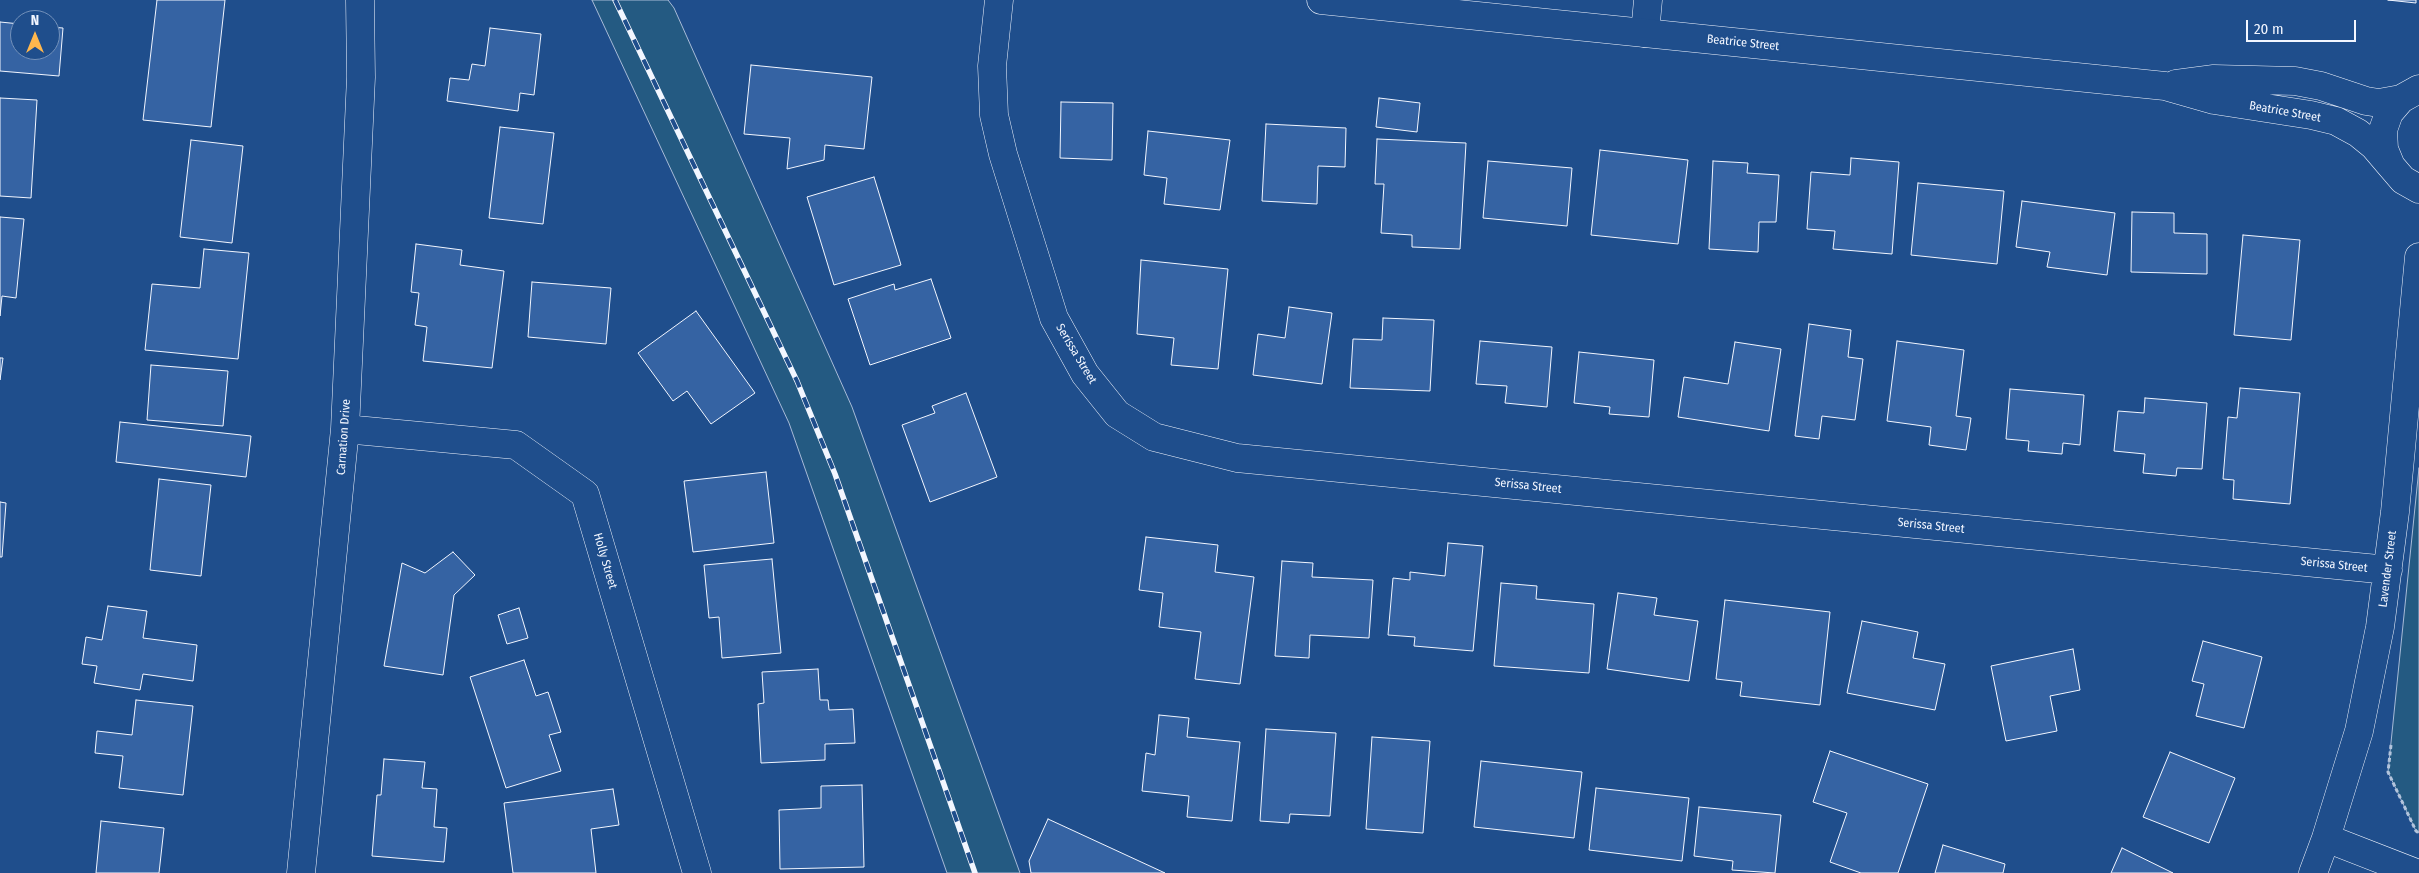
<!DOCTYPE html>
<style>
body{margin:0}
#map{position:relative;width:2419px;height:873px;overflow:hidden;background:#1f4e8c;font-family:"Fira Sans Condensed",sans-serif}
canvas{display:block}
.north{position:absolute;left:10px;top:10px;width:50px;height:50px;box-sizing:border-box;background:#1f4e8c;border:1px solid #7391ba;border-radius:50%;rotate:0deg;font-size:14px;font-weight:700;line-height:20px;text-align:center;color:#f2f6ff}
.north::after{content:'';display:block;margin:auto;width:18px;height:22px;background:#ffb74d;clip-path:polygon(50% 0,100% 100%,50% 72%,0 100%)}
.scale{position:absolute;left:2246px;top:20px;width:110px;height:22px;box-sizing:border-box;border:2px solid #f2f6ff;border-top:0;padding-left:6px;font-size:15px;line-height:18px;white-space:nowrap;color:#f2f6ff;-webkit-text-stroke:4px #1f4e8c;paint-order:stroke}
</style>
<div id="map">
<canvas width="2419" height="873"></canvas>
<div class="north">N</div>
<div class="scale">20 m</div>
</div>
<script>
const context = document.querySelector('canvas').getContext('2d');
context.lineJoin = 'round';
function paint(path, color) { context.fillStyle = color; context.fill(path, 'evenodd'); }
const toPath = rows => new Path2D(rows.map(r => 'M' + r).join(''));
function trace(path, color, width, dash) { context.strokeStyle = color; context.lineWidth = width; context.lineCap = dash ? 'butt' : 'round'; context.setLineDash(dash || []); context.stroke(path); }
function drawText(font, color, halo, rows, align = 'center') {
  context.font = font + ' "Fira Sans Condensed",sans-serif'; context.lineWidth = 4; context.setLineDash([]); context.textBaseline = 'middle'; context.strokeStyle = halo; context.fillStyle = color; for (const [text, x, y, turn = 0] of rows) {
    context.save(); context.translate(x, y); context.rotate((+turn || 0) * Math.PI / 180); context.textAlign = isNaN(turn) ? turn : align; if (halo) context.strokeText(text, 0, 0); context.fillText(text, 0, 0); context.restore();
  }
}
const green = toPath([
 [592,0,668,0,674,8,852,407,1020,873,947,873,789,423,592,0],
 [2419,468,2419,833,2416,831,2388,772,2419,468]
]);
const building = toPath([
 [157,0,225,0,211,127,143,120,157,0],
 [2388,0,2416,0,2416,3,2388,0],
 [0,22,20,24,20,50,50,50,50,27,63,28,59,76,0,71,0,22],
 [490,28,541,34,534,95,520,93,518,111,447,101,450,78,469,80,472,64,485,66,490,28],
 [751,65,872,77,864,149,825,145,824,160,787,169,790,138,744,134,751,65],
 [0,98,37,100,31,198,0,196,0,98],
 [1379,98,1420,103,1417,132,1376,127,1379,98],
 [1061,102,1113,103,1112,160,1060,158,1061,102],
 [1266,124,1346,128,1345,167,1318,166,1317,204,1262,201,1266,124],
 [500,127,554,133,543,224,489,218,500,127],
 [1148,131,1230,140,1220,210,1164,204,1167,178,1144,175,1148,131],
 [1377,139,1466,143,1460,249,1412,247,1412,235,1381,233,1384,184,1375,184,1377,139],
 [191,140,243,146,232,243,180,237,191,140],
 [1600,150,1688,160,1678,244,1591,235,1600,150],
 [1851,158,1899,162,1892,254,1833,249,1835,231,1807,229,1811,172,1850,175,1851,158],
 [1488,161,1572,168,1567,226,1483,218,1488,161],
 [1713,161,1748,163,1747,173,1779,175,1776,222,1759,222,1758,252,1709,249,1713,161],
 [874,177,901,265,834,285,807,197,874,177],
 [1918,183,2004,191,1997,264,1911,255,1918,183],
 [2022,201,2115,213,2107,275,2047,267,2050,252,2016,247,2022,201],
 [2132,212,2174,213,2174,233,2207,234,2207,274,2131,272,2132,212],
 [0,217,24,219,16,298,2,296,0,316,0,217],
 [2243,235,2300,240,2291,340,2234,335,2243,235],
 [416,244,462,250,460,265,504,271,492,368,423,361,427,327,415,325,419,293,411,292,416,244],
 [204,249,249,253,238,359,145,350,152,284,200,288,204,249],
 [1141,260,1228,269,1218,369,1171,365,1174,338,1137,334,1141,260],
 [931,279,951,338,870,365,848,299,894,284,895,290,931,279],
 [532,282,611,288,606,344,528,337,532,282],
 [1289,307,1332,313,1322,384,1253,375,1258,334,1285,338,1289,307],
 [696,311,755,393,711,424,687,391,673,401,638,353,696,311],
 [1383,318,1434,320,1430,391,1350,388,1353,339,1382,340,1383,318],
 [1809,324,1851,330,1848,357,1863,359,1855,420,1822,416,1819,439,1795,436,1809,324],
 [1480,341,1552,347,1547,407,1505,403,1507,386,1476,384,1480,341],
 [1897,341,1964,350,1956,416,1971,418,1966,450,1929,445,1931,427,1887,421,1897,341],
 [1735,342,1781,349,1769,431,1678,417,1684,377,1728,384,1735,342],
 [1579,352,1654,360,1649,417,1609,414,1610,407,1574,403,1579,352],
 [0,358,3,358,0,380,0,358],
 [151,365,228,371,223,426,147,420,151,365],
 [2240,388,2300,393,2290,504,2233,499,2234,480,2223,479,2228,417,2237,418,2240,388],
 [2010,389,2084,395,2080,445,2063,443,2062,454,2028,451,2029,441,2006,439,2010,389],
 [966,393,997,477,930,502,902,425,935,413,932,406,966,393],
 [2145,398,2207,403,2202,469,2177,468,2176,476,2143,473,2145,454,2114,451,2118,411,2144,413,2145,398],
 [120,422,251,436,246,477,116,462,120,422],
 [766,472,774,543,693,552,684,481,766,472],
 [159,479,211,485,201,576,150,570,159,479],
 [0,502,6,503,2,557,0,557,0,502],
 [1146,537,1218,545,1215,572,1254,577,1240,684,1195,679,1201,632,1159,627,1163,593,1139,590,1146,537],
 [1448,543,1483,546,1473,651,1414,646,1415,637,1388,635,1393,578,1410,580,1410,572,1445,576,1448,543],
 [453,552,475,575,454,595,443,675,384,666,402,563,425,573,453,552],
 [772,559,781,653,722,658,719,617,709,618,704,565,772,559],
 [1282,561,1313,563,1312,577,1373,580,1369,638,1310,635,1309,658,1275,656,1282,561],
 [1501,583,1537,586,1536,599,1594,604,1589,673,1494,666,1501,583],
 [1618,593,1657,598,1654,615,1698,621,1689,681,1607,669,1618,593],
 [1725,600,1830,612,1820,705,1740,696,1742,682,1716,679,1725,600],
 [108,606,147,611,143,638,197,645,193,681,143,674,140,690,94,683,97,666,82,664,86,637,102,640,108,606],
 [519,608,528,638,507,644,498,615,519,608],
 [1862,621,1918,632,1913,658,1945,664,1935,710,1847,693,1862,621],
 [2203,641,2262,657,2244,728,2196,716,2204,684,2192,681,2203,641],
 [2073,649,2080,690,2050,696,2057,731,2006,741,1991,666,2073,649],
 [524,660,536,696,548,692,561,732,549,735,561,771,506,788,470,677,524,660],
 [818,669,820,700,828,700,829,710,853,709,855,743,825,744,825,760,761,763,758,704,764,703,762,672,818,669],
 [136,700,193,706,183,795,119,788,123,756,95,753,97,731,132,735,136,700],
 [1159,715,1189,718,1187,737,1240,742,1232,821,1187,817,1189,796,1142,791,1146,753,1155,755,1159,715],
 [1266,729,1336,733,1330,816,1290,814,1289,823,1260,821,1266,729],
 [1372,737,1430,741,1423,833,1366,829,1372,737],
 [1830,751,1928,784,1898,873,1861,873,1830,862,1847,813,1813,802,1830,751],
 [2170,752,2235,778,2209,843,2143,817,2170,752],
 [384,759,425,762,422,788,437,789,434,827,447,828,444,862,372,856,377,795,381,795,384,759],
 [1481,761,1582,772,1574,838,1474,827,1481,761],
 [862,785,864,867,780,869,779,810,821,808,821,786,862,785],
 [1596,788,1689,798,1682,861,1589,850,1596,788],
 [613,789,619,825,591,829,596,873,513,873,504,803,613,789],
 [1699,807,1781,815,1775,873,1732,870,1733,861,1694,856,1699,807],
 [1048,819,1165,873,1031,873,1029,861,1048,819],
 [101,821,164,828,159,873,96,873,101,821],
 [1943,845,2005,864,2003,873,1935,873,1943,845],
 [2122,848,2173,873,2111,873,2122,848]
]);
const path = toPath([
 [2391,745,2388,772,2416,831,2419,833]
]);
const street = toPath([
 [999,0,992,66,994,115,1003,154,1054,318,1085,374,1117,414,1154,437,1237,458,2388,570],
 [1645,33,1648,0],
 [345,429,516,445,585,494,697,873],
 [2326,838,2416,873],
 [301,873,345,429,361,77,360,0],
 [2313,873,2326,838,2359,731,2380,627,2395,512,2419,257]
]);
const secondary = toPath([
 [1321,0,2165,86,2214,100,2311,115,2336,121,2358,133,2374,146,2391,166],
 [2176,84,2214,79,2295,81,2321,86,2366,101,2379,103,2401,99],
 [2419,89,2401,99,2389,113,2383,130,2384,149,2391,166,2403,180,2419,189]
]);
const rail = toPath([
 [615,0,797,381,835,474,975,873]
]);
const streetNames = [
 ["Beatrice Street",1743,43,6],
 ["Beatrice Street",2285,112,10],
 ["Serissa Street",1076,354,59],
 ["Carnation Drive",344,437,-86],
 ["Serissa Street",1528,486,6],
 ["Serissa Street",1931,526,6],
 ["Holly Street",605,561,74],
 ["Serissa Street",2334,565,6],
 ["Lavender Street",2388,569,-83]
];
paint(green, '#245a82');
trace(green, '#a8bbd7', 1);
paint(building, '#3563a3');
trace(building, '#f2f6ff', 1);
trace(street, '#f2f6ff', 29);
trace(secondary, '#f2f6ff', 29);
trace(path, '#b3c4dc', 3, [4, 2.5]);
trace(street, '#1f4e8c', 28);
trace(secondary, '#1f4e8c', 28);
trace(rail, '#f2f6ff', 5.5);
trace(rail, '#1f4e8c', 4, [11]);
drawText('12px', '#f2f6ff', '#1f4e8c', streetNames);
</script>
